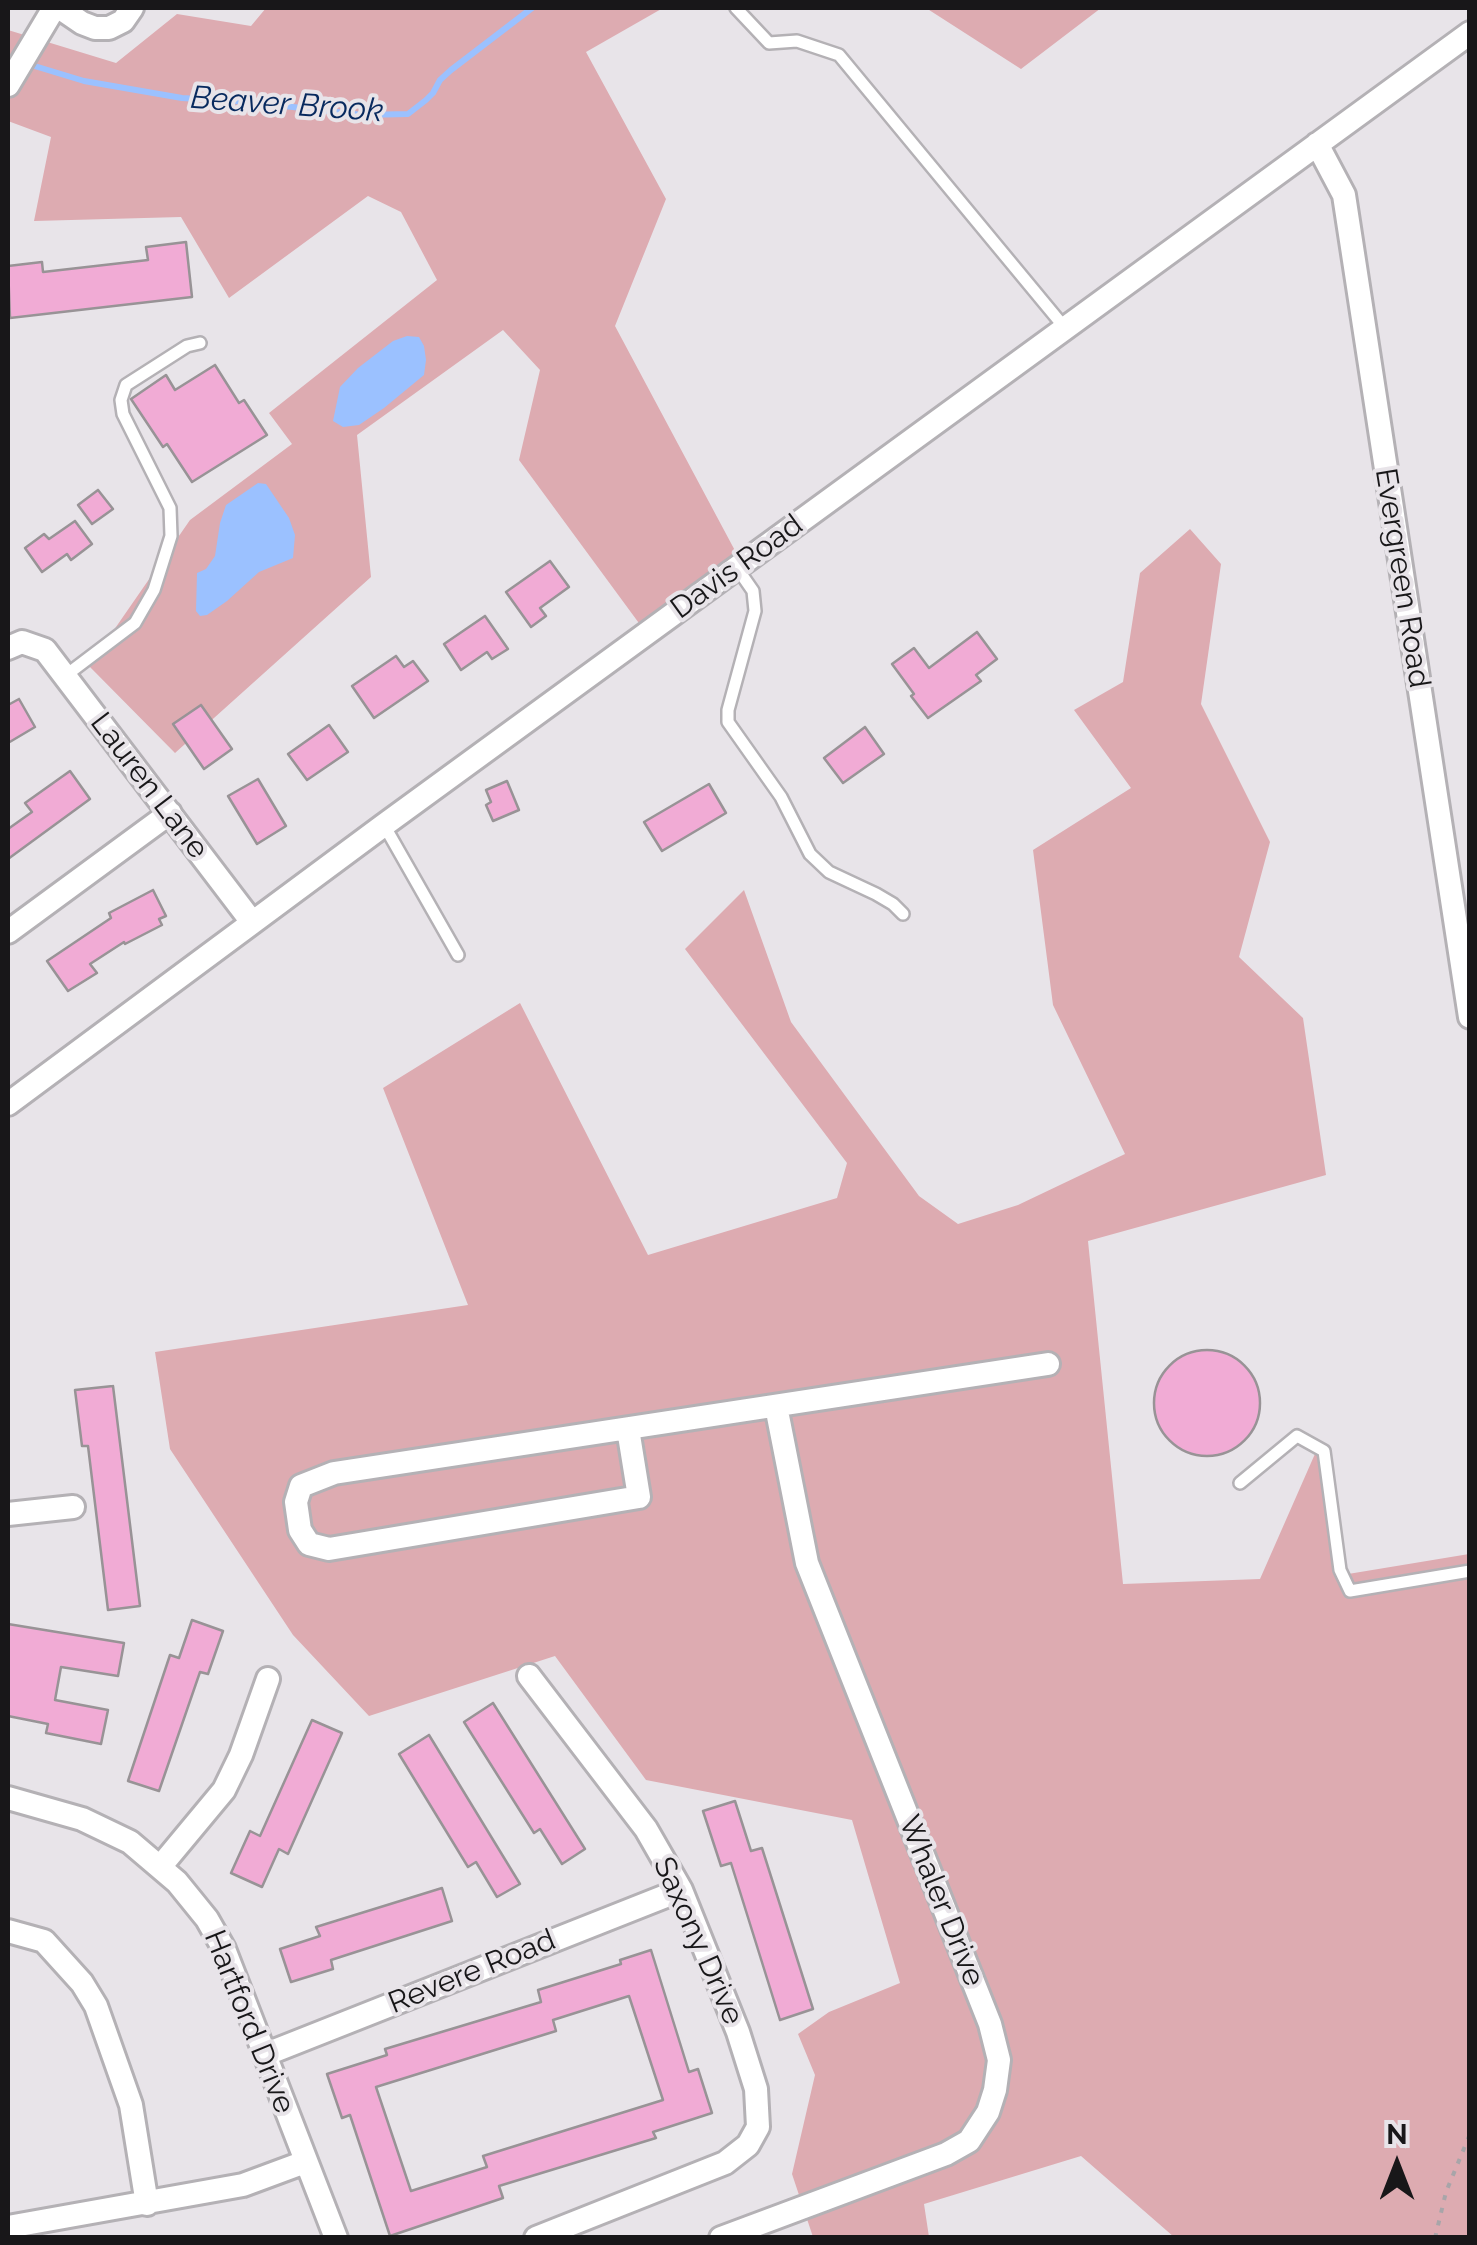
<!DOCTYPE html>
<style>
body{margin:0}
#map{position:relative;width:1477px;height:2245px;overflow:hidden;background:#e8e4e9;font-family:Raleway,sans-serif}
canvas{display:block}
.frame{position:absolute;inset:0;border:10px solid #181719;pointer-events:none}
.north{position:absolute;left:1347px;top:2115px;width:100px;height:100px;-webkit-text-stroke:8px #e8e4e9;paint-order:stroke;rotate:0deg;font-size:28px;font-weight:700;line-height:40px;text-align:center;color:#181719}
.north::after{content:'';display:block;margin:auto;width:35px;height:45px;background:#181719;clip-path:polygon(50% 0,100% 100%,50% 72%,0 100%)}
</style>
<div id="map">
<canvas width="1477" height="2245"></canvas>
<div class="frame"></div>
<div class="north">N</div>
</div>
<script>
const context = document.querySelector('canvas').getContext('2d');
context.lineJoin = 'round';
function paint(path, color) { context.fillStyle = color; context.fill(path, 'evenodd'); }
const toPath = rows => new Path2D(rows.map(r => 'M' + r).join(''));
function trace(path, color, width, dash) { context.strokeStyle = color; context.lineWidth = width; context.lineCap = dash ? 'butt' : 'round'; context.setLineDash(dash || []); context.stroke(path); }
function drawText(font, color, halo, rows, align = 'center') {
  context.font = font + ' Raleway,sans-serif'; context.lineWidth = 8; context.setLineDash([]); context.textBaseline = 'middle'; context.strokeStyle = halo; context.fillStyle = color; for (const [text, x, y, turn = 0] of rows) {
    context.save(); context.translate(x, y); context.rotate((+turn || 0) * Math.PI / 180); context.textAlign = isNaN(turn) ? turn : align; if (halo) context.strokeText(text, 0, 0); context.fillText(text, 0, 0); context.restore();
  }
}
const green = toPath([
 [266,8,663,8,586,52,666,199,615,326,740,560,644,630,519,460,540,370,503,330,357,435,371,577,175,753,89,666,190,520,292,444,269,413,437,280,401,212,368,196,229,298,181,217,34,221,51,137,8,121,8,30,116,63,177,14,251,26],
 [926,8,1101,8,1021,69],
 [1190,529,1221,564,1201,704,1270,842,1239,957,1303,1018,1326,1175,1088,1241,1123,1584,1260,1579,1318,1447,1336,1576,1469,1554,1469,2237,1174,2237,1081,2156,924,2204,929,2237,813,2237,792,2174,815,2075,798,2034,829,2012,900,1983,852,1820,646,1780,555,1656,369,1716,293,1635,170,1449,155,1352,468,1305,383,1088,520,1003,648,1255,837,1198,847,1163,685,949,744,890,791,1022,919,1196,958,1224,1018,1205,1125,1154,1053,1005,1033,850,1131,788,1074,710,1123,682,1140,573]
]);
const water = toPath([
 [407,336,419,337,424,346,426,360,424,375,384,408,359,425,343,427,333,421,340,387,358,368,393,341],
 [258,483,266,484,289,518,295,535,293,558,259,572,227,601,207,615,200,616,196,611,197,573,206,569,215,556,220,523,226,505]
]);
const stream = toPath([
 [28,64,84,81,182,98,249,102,363,115,408,114,426,100,433,93,440,80,451,70,532,8]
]);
const building = toPath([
 [186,242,192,297,10,318,8,266,42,262,43,272,148,260,146,247,186,242],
 [215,365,239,403,244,400,267,435,192,482,167,444,163,447,131,399,166,375,175,390,215,365],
 [98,490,113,509,92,524,78,505,98,490],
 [75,521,92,544,71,560,67,554,42,572,25,548,44,534,49,539,75,521],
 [550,561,569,587,540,608,546,616,531,627,506,592,550,561],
 [485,616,508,649,492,659,487,652,461,670,444,644,485,616],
 [977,632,997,659,976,675,981,681,928,718,911,696,914,694,892,664,914,648,929,668,977,632],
 [396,656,404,667,413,661,428,681,374,718,352,686,396,656],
 [19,699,35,727,8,743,8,705,19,699],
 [201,705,232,749,204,769,173,724,201,705],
 [329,725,348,752,307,780,288,754,329,725],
 [865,727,884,754,843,783,824,758,865,727],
 [70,771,90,799,8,859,8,829,32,812,25,803,70,771],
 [258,779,286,826,257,844,228,796,258,779],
 [507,781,519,810,493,821,486,805,491,802,486,790,507,781],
 [709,784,726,813,662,851,644,822,709,784],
 [153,890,166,916,159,919,162,925,125,944,124,942,90,964,97,973,68,991,47,961,111,918,109,913,153,890],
 '1154 1403a53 53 0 1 1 106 0a53 53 0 1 1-106 0Z',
 [113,1386,140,1606,108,1610,88,1446,82,1446,75,1390,113,1386],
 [192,1620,223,1631,208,1674,200,1672,159,1791,128,1781,170,1655,179,1658,192,1620],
 [8,1624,124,1643,118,1676,61,1667,55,1700,108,1710,101,1744,46,1733,48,1724,8,1716,8,1624],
 [493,1703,585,1849,562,1864,540,1829,534,1833,464,1722,493,1703],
 [312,1720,342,1733,288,1854,279,1849,262,1887,231,1873,250,1831,260,1836,312,1720],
 [429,1735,520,1884,497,1897,476,1862,468,1867,399,1754,429,1735],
 [735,1801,751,1851,762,1848,813,2009,780,2020,731,1863,721,1866,703,1811,735,1801],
 [442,1888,452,1921,331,1960,333,1969,291,1982,280,1949,320,1936,316,1927,442,1888],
 [651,1950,689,2072,698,2069,712,2113,653,2132,656,2138,499,2186,503,2198,390,2236,350,2115,342,2118,327,2074,387,2055,385,2049,541,2002,538,1990,621,1964,620,1960,651,1950],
 [629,1996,663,2100,483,2156,487,2167,411,2191,376,2087,556,2031,553,2020,629,1996]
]);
const path = toPath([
 [1435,2238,1446,2192,1470,2134]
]);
const service = toPath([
 [736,8,769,43,797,41,839,55,1065,328],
 [737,568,753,591,755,611,728,710,728,722,781,797,810,854,829,872,876,894,893,904,903,914],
 [65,676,135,623,154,590,171,536,170,508,123,414,121,400,126,385,187,346,200,343],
 [384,825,458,955],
 [1240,1483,1297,1436,1324,1451,1340,1570,1350,1591,1470,1571]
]);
const minor = toPath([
 [60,8,82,23,95,28,109,28,123,21,132,8],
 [8,85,54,8],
 [1317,144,1344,195,1470,1017],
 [8,648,22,642,45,650,252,922],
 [8,932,170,813],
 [8,1104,384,825,1470,33],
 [628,1429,639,1497,329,1549,309,1544,300,1530,296,1502,301,1486,334,1473,1048,1364],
 [8,1514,73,1507],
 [529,1676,646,1829,681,1890,738,2032,756,2089,758,2127,748,2145,725,2163,536,2238],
 [8,1798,82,1819,130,1842,177,1882,207,1919,224,1949,336,2238],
 [160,1867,224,1790,241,1755,268,1679],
 [8,1931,44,1941,82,1983,96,2006,131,2105,147,2204],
 [264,2055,681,1890],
 [8,2227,243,2185,305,2162],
 [721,2238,946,2154,969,2141,988,2112,995,2090,999,2060,990,2024,807,1563,776,1406]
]);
const streetNames = [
 ["Davis Road",737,567,-36],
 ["Evergreen Road",1402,578,81],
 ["Lauren Lane",149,786,53],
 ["Whaler Drive",941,1901,68],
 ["Saxony Drive",698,1941,66],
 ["Revere Road",472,1972,-22],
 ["Hartford Drive",249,2022,68]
];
const waterNames = [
 ["Beaver Brook",287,105,4]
];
paint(green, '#ddabb1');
paint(water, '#9bc1ff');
trace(stream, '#9bc1ff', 6);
paint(building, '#f1abd5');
trace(building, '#989396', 2.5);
trace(service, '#b4b1b5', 16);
trace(minor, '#b4b1b5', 28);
trace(path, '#a8a5a9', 4, [5, 8]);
trace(service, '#fff', 11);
trace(minor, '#fff', 22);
drawText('30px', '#181719', '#e8e4e9', streetNames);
drawText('italic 32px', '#07295e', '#e8e4e9', waterNames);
</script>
